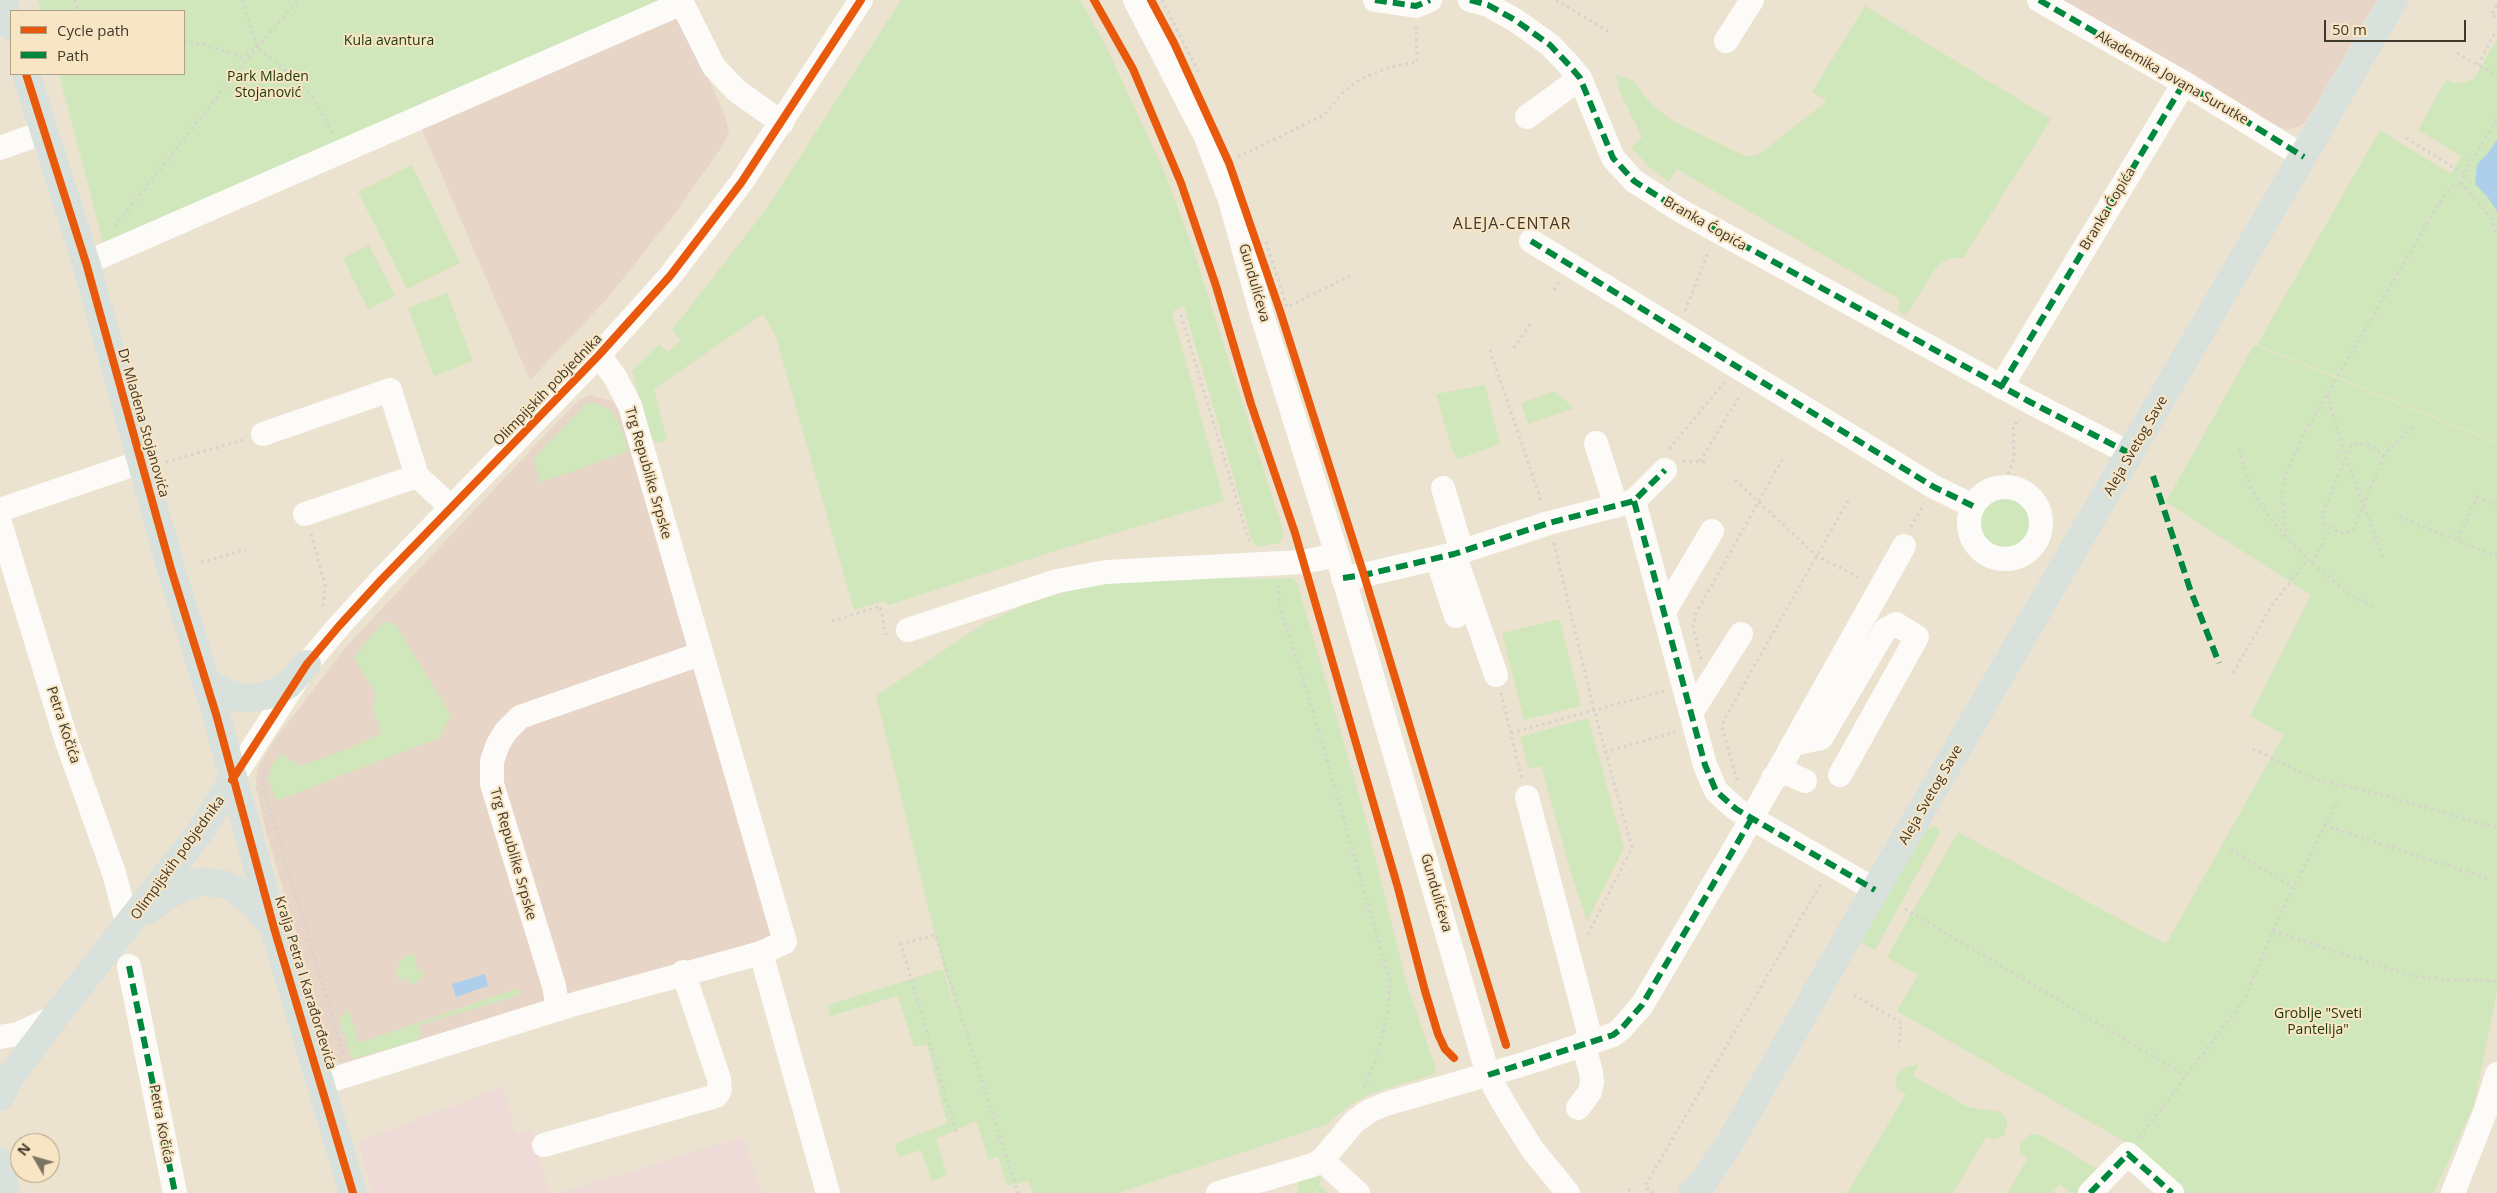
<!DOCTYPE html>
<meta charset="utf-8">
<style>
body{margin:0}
#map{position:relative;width:2497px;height:1193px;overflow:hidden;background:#ece2d0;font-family:"Open Sans",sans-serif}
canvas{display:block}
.legend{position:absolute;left:10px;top:10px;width:175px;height:65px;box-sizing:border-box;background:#f8e5c4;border:1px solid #afa087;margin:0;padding:6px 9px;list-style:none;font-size:15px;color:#41392c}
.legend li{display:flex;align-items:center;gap:10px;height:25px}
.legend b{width:25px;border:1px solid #afa087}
.north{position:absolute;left:10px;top:1133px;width:50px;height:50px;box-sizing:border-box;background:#f8e5c4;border:1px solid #afa087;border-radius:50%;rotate:308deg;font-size:14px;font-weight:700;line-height:20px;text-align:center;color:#41392c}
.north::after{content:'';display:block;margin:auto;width:18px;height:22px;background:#7d7465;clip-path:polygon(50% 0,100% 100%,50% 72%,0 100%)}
.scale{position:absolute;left:2324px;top:20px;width:142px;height:22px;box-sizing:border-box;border:2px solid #41392c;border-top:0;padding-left:6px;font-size:15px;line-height:18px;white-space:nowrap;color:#41392c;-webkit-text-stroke:4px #f8e5c4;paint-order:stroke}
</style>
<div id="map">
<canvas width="2497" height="1193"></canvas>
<ul class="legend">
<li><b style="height:6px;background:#e8590c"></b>Cycle path</li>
<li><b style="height:6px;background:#00873e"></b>Path</li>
</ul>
<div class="north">N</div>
<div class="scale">50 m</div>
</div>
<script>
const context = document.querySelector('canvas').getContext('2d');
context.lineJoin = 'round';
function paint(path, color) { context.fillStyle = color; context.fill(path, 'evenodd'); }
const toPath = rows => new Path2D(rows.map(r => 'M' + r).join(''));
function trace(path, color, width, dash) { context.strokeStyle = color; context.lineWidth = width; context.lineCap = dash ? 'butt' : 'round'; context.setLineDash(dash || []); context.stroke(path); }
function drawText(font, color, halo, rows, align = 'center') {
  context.font = font + ' "Open Sans",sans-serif'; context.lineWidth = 4; context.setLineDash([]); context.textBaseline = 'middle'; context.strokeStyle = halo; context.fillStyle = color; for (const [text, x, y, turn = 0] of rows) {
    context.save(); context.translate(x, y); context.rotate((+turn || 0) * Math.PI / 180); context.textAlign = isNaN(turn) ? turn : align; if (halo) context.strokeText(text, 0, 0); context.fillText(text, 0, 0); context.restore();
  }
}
const commercial = toPath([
 [2062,0,2377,0,2307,120,2300,126,2287,129,2278,127],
 [674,14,681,18,723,111,729,131,723,145,675,213,606,300,530,380,420,125],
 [590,395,615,402,622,409,772,937,340,1064,333,1057,266,831,256,787,257,770,271,745,344,649,560,419,580,399]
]);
const industrial = toPath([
 [503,1087,516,1134,532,1129,549,1193,373,1193,358,1142],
 [743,1137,761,1193,561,1193]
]);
const green = toPath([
 [38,0,667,0,105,250,59,74,184,74,184,11,41,11],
 [901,0,1080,0,1106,46,1164,171,1191,243,1282,527,1283,536,1279,543,1257,547,1252,541,1184,306,1172,312,1224,501,1055,551,889,605,884,601,854,610,776,337,763,314,654,389,667,440,658,443,652,440,632,371,659,344,668,352,681,340,672,330,767,208],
 [1865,6,2051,119,1963,258,1951,258,1941,263,1934,270,1910,310,1904,315,1897,309,1900,300,1677,169,1669,182,1650,168,1631,147,1642,137,1620,92,1616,75,1632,80,1653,106,1673,121,1747,157,1758,155,1827,101,1812,92],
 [2497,39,2497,442,2257,345,2380,130,2451,174,2461,156,2418,130,2446,80,2458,84,2474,79],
 [412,165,460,263,407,289,358,192],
 [369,245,395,296,368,309,343,258],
 [447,293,473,361,434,376,408,308],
 [2254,345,2497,443,2497,992,2474,1104,2434,1193,2186,1193,2136,1148,1897,1011,1918,975,1887,957,1958,832,2166,944,2284,735,2250,716,2311,595,2166,502],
 [1485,385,1500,444,1458,459,1452,450,1436,394],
 [1555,391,1574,408,1528,424,1521,403],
 [592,402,609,409,614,414,621,427,628,451,540,483,533,459,586,404],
 '1975 523a30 30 0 1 1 60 0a30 30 0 1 1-60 0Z',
 [1170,574,1258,579,1291,578,1297,582,1365,816,1407,985,1436,1069,1435,1074,1369,1094,1346,1108,1326,1125,1118,1193,1033,1193,1029,1181,1007,1186,998,1156,989,1160,976,1121,936,1139,947,1175,932,1182,921,1150,899,1157,895,1144,947,1123,927,1044,914,1047,898,996,830,1016,828,1005,943,969,965,1042,935,935,876,696,983,624,1024,605,1067,591,1118,580],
 [1560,619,1581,706,1524,720,1502,633],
 [387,622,395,624,451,715,439,738,276,801,268,778,272,765,281,753,299,766,346,750,382,733,373,710,375,693,354,657,382,623],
 [1588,718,1624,848,1587,921,1572,876,1541,766,1529,769,1520,737],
 [1935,826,1939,829,1939,834,1875,950,1859,942,1925,830],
 [411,954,414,955,418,970,424,971,423,977,413,985,409,983,407,977,399,981,396,969,404,957],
 [518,988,520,995,419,1025,421,1036,416,1041,352,1059,339,1020,348,1009,359,1043],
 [1919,1064,1913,1076,1968,1107,2000,1112,2006,1119,2007,1125,2004,1136,1994,1140,1986,1137,1953,1193,1847,1193,1906,1094,1897,1089,1895,1078,1899,1072,1904,1068],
 [2031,1134,2041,1135,2102,1172,2083,1193,2070,1193,2060,1184,2052,1193,2008,1193,2028,1157,2020,1153,2020,1144],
 [1319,1175,1321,1181,1319,1185,1328,1193,1319,1193,1316,1190,1313,1193,1298,1193,1298,1182,1304,1177]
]);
const water = toPath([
 [2497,140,2497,211,2486,195,2475,184,2477,164,2488,153],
 [485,974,488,986,456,997,452,984]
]);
const path = toPath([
 [75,0,78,11],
 [242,0,257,47,300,83,315,100,333,134],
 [1162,0,1200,75],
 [1556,0,1611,33],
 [2497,6,2491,15,2497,18],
 [184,41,203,44,242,57,257,47,299,0],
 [2457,53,2497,76],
 [2478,65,2497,29],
 [2497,120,2466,170,2462,183,2491,218,2497,234],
 [2406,138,2464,174],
 [1238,157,1324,115,1342,93,1360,79,1390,67,1417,62,1416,26],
 [115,226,257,47],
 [1266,242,1287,307,1350,276],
 [1554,290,1559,282],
 [1685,311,1709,250],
 [1181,315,1250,544],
 [1514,348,1531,323],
 [1490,350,1542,503],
 [2327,395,2346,458,2384,560],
 [2354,443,2371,446,2377,450,2383,456,2382,461,2354,528,2346,534,2340,533,2325,524,2322,515,2351,446,2354,443],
 [1669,449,1724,383],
 [2239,449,2251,488,2260,504,2287,539],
 [2383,456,2412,427],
 [1683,461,1705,462],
 [1700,461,1741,394],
 [166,462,243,440],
 [1735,480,1817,556,1862,579],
 [2003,486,2014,459,2013,426,2020,419],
 [2399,517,2496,556,2497,554],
 [1911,527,1924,504],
 [311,534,325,585,323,607],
 [2458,539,2477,497,2497,504],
 [2035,542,2047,548],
 [1554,543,1594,710,1632,848,1586,938],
 [201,562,246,550],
 [2312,563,2331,528],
 [1278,585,1279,605,1313,711,1390,982,1388,1012,1376,1059,1363,1090],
 [2373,606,2354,597,2321,571,2291,543,2286,533,2282,495,2286,473,2304,434,2439,203,2452,186,2462,183],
 [832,621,880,606,886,635],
 [1701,659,1693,627,1696,613,1782,460],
 [2233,673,2272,605,2308,559],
 [1501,693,1522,779],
 [1511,733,1665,691],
 [2253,749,2315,779,2379,794,2497,828],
 [1605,752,1675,732],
 [264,770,263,787,344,1055],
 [1737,780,1722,727,1725,718,1849,499],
 [2324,825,2489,879],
 [2231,850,2293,887],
 [1905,909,2185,1075],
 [2273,931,2413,976,2451,980,2497,981],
 [1854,995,1901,1023,1899,1047],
 [956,1132,901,944,935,935,1018,1193],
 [2140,1137,2245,998,2281,912,2337,801],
 [1628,1189,1632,1193],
 [1654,1193,1645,1186,1822,882]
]);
const minor = toPath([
 [1135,0,1205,135,1230,200,1262,315,1337,555,1488,1075,1504,1104,1532,1149,1568,1193],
 [1375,0,1416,6,1430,0],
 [1470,0,1488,5,1515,20,1550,45,1569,65,1580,78,1613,158,1634,181,1681,211,2030,402,2131,454],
 [2039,0,2184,83,2304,157],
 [1726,41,1752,0],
 [1527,117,1580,78],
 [0,148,45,132],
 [1531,241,1934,487,1973,506],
 [86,263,682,3,714,67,737,91,782,123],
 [2001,387,2184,83],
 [263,434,390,390,417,476,452,508],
 [1596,443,1616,506],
 '1969 523a36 36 0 1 1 72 0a36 36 0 1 1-72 0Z',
 [1443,488,1462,552],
 [1634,501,1705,765,1716,791,1736,809,1875,890],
 [0,510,141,462],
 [305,514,417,476],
 [0,523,66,739,114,873,128,926],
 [1454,554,1496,675],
 [1437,558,1456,616],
 [1343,578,1364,575,1454,554,1549,523,1634,501,1665,470],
 [1664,612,1712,531],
 [908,630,1057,581,1106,572,1303,562,1337,555],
 [1691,713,1741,634],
 [1793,744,1821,738,1885,630,1896,624,1917,637,1840,775],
 [1773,778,1787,773,1805,781],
 [232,780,307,664,339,626,381,580,599,355,670,276,741,183,861,0],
 [1527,797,1591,1040],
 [761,953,828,1193],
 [129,966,175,1193],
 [558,1009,554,986,492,784,492,761,498,744,506,731,520,717,700,654],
 [0,1037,18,1034,55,1017],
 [322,1083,571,1005,761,953,785,942,630,406,615,377,599,355],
 [1578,1108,1590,1092,1592,1082,1591,1072,1583,1043],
 [544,1145,716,1096,720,1090,719,1079,683,972],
 [1322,1160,1358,1193],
 [1218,1193,1313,1165,1322,1160,1354,1122,1369,1111,1386,1104,1524,1064,1613,1035,1621,1029,1642,1005,1740,839,1904,546],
 [2090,1193,2128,1154,2172,1193],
 [2453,1193,2486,1110,2497,1074]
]);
const major = toPath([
 [3,0,11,27],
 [26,74,86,263,171,569,216,714,274,928,353,1193],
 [206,681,221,691,240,698,253,698,269,695,288,685,307,664],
 [149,910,170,894,197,882,206,882,223,884,234,889,255,906,272,926],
 [0,1097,11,1076,55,1017,201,831,232,780],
 [0,1162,6,1193],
 [1692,1193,1703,1182,1729,1144,1875,890,2394,0]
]);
const quiet = toPath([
 [1375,0,1416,6,1430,0],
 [1470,0,1488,5,1515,20,1550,45,1569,65,1580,78,1613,158,1634,181,1681,211,2030,402,2131,454],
 [2039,0,2184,83,2304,157],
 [1531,241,1934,487,1973,506],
 [2001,387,2184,83],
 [2153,476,2190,589,2219,663],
 [1634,501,1705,765,1716,791,1736,809,1875,890],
 [1343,578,1364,575,1454,554,1549,523,1634,501,1665,470],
 [129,966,175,1193],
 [1488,1075,1613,1035,1621,1029,1642,1005,1752,818],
 [2090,1193,2128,1154,2172,1193]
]);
const cycleway = toPath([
 [1094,0,1133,69,1181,183,1216,286,1251,404,1295,533,1398,888,1425,991,1438,1034,1445,1049,1454,1058],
 [1151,0,1174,43,1229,163,1280,311,1364,575,1506,1045],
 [26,74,86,263,171,569,216,714,274,928,353,1193],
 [232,780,307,664,339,626,381,580,599,355,670,276,741,183,861,0]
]);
const parkNames = [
 ["Kula avantura",389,41],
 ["Park Mladen",268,77],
 ["Stojanović",268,93],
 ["Groblje \"Sveti",2318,1014],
 ["Pantelija\"",2318,1030]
];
const streetNames = [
 ["Akademika Jovana Surutke",2172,78,30],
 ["Branka Ćopića",2108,209,-59],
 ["Branka Ćopića",1705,224,30],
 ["Gundulićeva",1254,283,74],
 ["Olimpijskih pobjednika",548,390,-46],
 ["Dr Mladena Stojanovića",143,423,74],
 ["Aleja Svetog Save",2136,446,-60],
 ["Trg Republike Srpske",648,473,74],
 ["Petra Kočića",63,725,72],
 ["Aleja Svetog Save",1931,795,-60],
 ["Trg Republike Srpske",513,854,74],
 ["Olimpijskih pobjednika",178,858,-54],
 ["Gundulićeva",1436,893,74],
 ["Kralja Petra I Karađorđevića",305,983,73],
 ["Petra Kočića",161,1124,79]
];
const quarterNames = [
 ["ALEJA-CENTAR",1512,224]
];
paint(commercial, '#e7d5c8');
paint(industrial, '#eedbd8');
paint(green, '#d0e6bb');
paint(water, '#aecfeb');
trace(path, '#d6d3cd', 3, [2.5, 4]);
trace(minor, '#fcfbf8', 24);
trace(major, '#d9e1dc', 28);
trace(quiet, '#00873e', 6, [12, 6]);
trace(cycleway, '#e8590c', 8);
drawText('14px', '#1a3a0b', '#f8e5c4', parkNames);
drawText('14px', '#41392c', '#f8e5c4', streetNames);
context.letterSpacing = '1px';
drawText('16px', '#41392c', '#f8e5c4', quarterNames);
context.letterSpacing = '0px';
</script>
